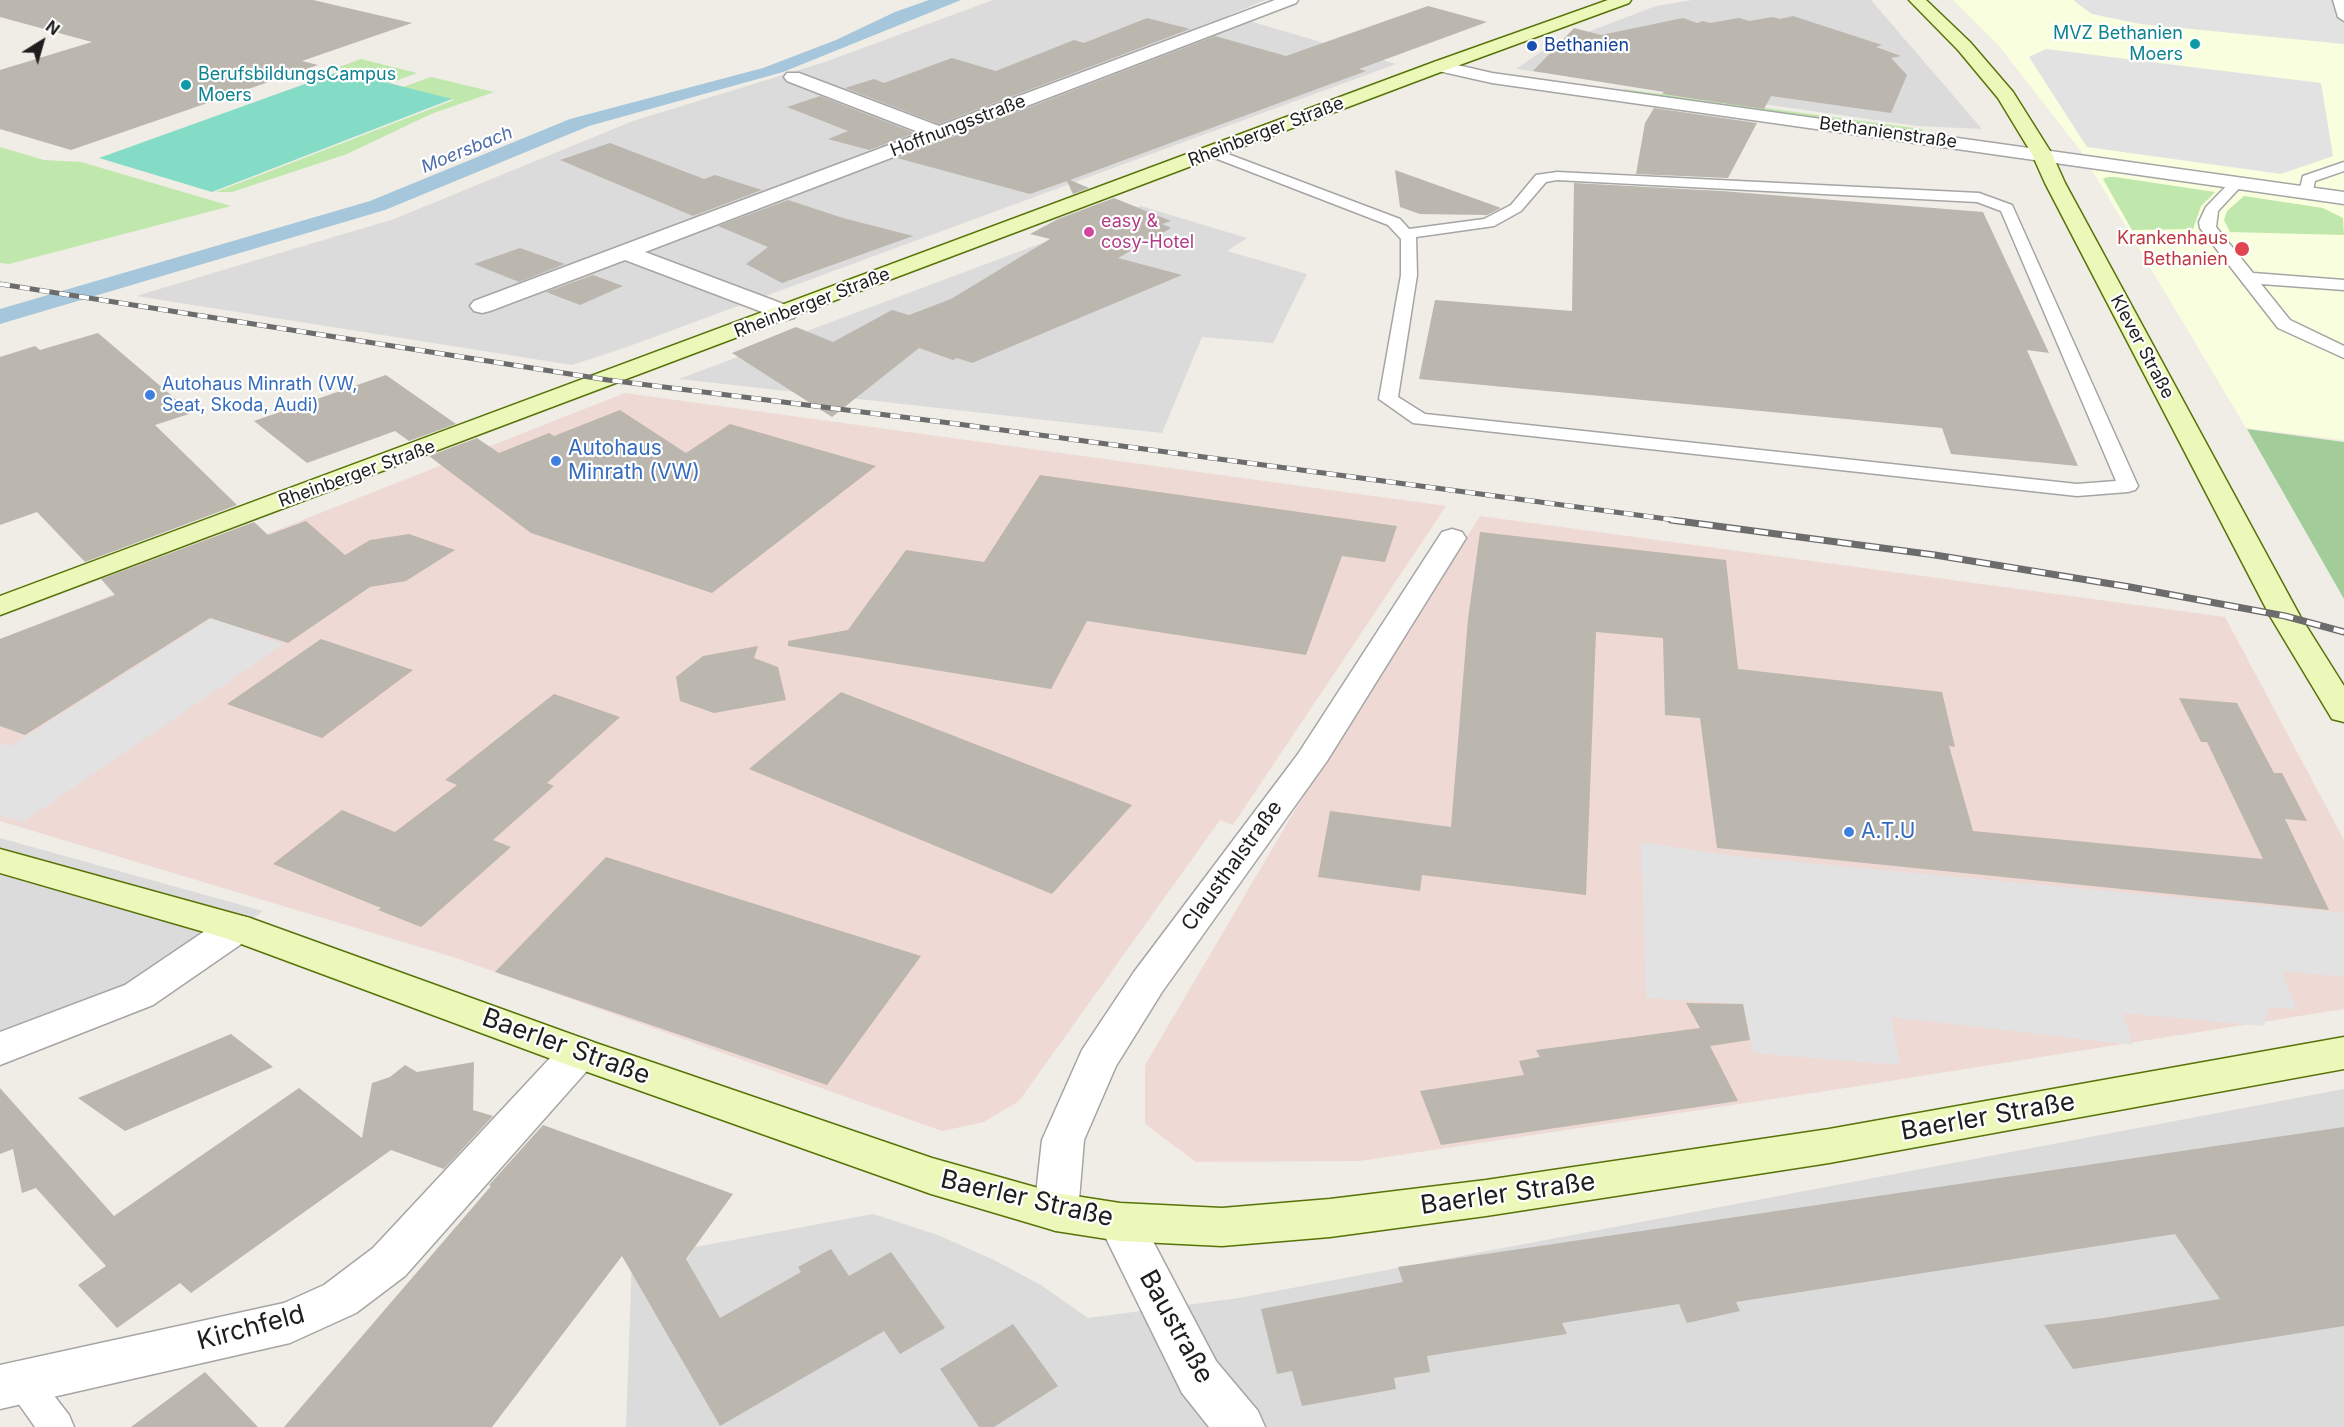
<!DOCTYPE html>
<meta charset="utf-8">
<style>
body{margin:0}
#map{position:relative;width:2344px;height:1427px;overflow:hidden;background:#efede5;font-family:Inter,sans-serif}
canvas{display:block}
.north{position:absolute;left:12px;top:12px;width:60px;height:60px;-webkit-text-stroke:4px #fff;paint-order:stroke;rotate:37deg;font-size:16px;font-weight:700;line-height:24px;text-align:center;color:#1e1e1e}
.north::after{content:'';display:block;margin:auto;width:21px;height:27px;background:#1e1e1e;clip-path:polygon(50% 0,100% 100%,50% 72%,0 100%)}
</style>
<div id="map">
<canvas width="2344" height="1427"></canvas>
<div class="north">N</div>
</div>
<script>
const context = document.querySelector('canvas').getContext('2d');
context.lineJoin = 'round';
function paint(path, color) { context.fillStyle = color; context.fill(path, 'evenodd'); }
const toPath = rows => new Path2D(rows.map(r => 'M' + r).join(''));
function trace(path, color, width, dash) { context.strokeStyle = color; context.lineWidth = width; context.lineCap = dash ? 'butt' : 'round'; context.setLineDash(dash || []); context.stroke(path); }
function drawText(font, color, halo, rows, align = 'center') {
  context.font = font + ' Inter,sans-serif'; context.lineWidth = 4.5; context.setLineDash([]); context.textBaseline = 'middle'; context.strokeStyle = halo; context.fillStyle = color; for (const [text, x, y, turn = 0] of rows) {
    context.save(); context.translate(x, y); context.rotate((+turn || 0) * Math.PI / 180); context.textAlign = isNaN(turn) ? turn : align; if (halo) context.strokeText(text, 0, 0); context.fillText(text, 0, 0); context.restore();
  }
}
const residential = toPath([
 [993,0,1266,0,1229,15,1396,64,624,348,572,365,136,296,394,219,633,121,825,62],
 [1692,0,1871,0,1982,129,1918,126,1516,69,1548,47,1656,6],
 [1141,206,1247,238,1227,251,1307,274,1273,343,1202,337,1162,433,679,379],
 [0,838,263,911,131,1010,0,1064],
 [2344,1089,2344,1427,626,1427,632,1258,684,1263,695,1247,873,1214,938,1235,996,1261,1041,1285,1088,1318,1239,1298]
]);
const commercial = toPath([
 [625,393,1446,506,1233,825,1220,820,1019,1101,984,1122,942,1131,453,957,0,821,0,639],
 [1480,516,2225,617,2344,840,2344,1009,1839,1089,1360,1161,1196,1162,1145,1124,1145,1065,1295,810]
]);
const education = toPath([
 [1953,0,2344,0,2344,440,2246,428,2080,150,1999,46]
]);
const grass = toPath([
 [361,59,417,73,390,83,334,69],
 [431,77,494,92,431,114,347,154,232,192,216,192,454,100,403,87],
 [1624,89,1922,129,1923,134,1622,91],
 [0,147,44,160,81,162,231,206,9,264,0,263],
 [2107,177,2115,177,2215,192,2201,206,2193,229,2132,230,2103,179],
 [2244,196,2323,208,2343,218,2344,235,2230,232,2224,220,2227,211]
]);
const forest = toPath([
 [2247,429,2344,442,2344,599]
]);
const pitch = toPath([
 [341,71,452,99,212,192,99,158]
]);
const parking = toPath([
 [2073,0,2344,0,2344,44,2140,24,2092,14],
 [2046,49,2321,83,2333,156,2281,174,2087,147,2029,57],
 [307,601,257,635,284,644,23,822,0,816,0,742,11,746,225,610],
 [1641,842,1733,856,2344,913,2344,977,2282,971,2297,1010,2269,1007,2264,1026,2123,1013,2133,1045,1891,1017,1900,1065,1753,1053,1743,1004,1646,998]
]);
const water = toPath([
 [929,0,961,0,783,72,589,126,385,210,0,324,0,309,370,201,570,119,763,68,836,40,895,12]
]);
const building = toPath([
 [0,0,313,0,412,23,302,61,318,65,71,150,0,129,0,70,92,42,0,17],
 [1428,6,1487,22,1359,69,1366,71,1070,180,1089,188,1073,194,1067,181,1030,194,897,158,1215,36,1286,56],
 [1793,16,1882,45,1876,47,1901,56,1891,58,1907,75,1891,113,1771,96,1764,109,1662,94,1664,92,1533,71,1574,28,1601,35,1683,18,1697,23,1703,21,1710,23,1739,18,1749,21,1773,17,1780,19],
 [1147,18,1190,29,939,124,845,88,874,79,884,83,952,58,996,71,1074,40,1084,43],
 [820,96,915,133,869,150,828,139,848,131,787,107],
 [1654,108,1757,123,1728,178,1636,174,1645,123],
 [610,143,704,179,715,175,762,190,693,216,560,160],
 [1395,170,1501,208,1487,215,1420,214,1400,207],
 [1574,183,1721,191,1983,212,2049,353,2027,350,2078,466,1951,454,1942,428,1419,379,1435,300,1572,311],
 [1114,198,1171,221,1162,224,1171,228,1118,258,1182,275,972,363,957,358,953,360,919,348,832,417,732,353,796,327,833,342,892,310,909,315,951,299,1050,239,1030,234,1058,219],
 [788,200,843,218,913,236,782,283,746,264,768,247,718,226],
 [520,248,565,264,519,282,474,264],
 [593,275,623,286,580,305,546,292],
 [98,333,192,413,155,425,237,505,85,562,37,512,0,525,0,357,35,346,40,350],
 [386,375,456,424,409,441,395,431,307,463,254,421],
 [620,410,686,453,730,424,876,466,712,593,531,533,429,456,477,438,499,453,549,433,554,436],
 [1040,475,1397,526,1385,562,1342,556,1306,655,1087,621,1051,689,788,646,788,641,848,630,906,550,984,562],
 [306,521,345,555,370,540,409,534,455,550,406,581,370,587,288,643,210,618,25,735,0,726,0,639,115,595,101,579,254,522,268,535],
 [1480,532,1726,560,1738,669,1942,692,1955,747,1949,746,1973,831,2263,859,2207,742,2201,742,2179,698,2237,703,2274,773,2282,773,2307,821,2285,819,2329,910,1717,848,1700,718,1665,715,1663,638,1596,632,1586,895,1422,875,1420,891,1318,877,1330,811,1451,827,1468,619],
 [321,639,413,670,322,738,227,704],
 [758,646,754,658,778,667,786,700,714,713,680,701,676,677,703,656],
 [841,692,1132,805,1052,894,749,769],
 [554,694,620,717,547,783,554,786,493,840,511,847,421,927,378,910,381,908,273,864,342,810,395,832,457,785,445,780],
 [606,857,812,922,921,956,827,1085,495,972],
 [1686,1003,1743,1004,1750,1040,1710,1046,1738,1101,1441,1145,1420,1091,1524,1075,1519,1061,1540,1057,1536,1050,1700,1028],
 [231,1034,273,1067,125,1131,78,1098],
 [474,1062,473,1110,493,1116,444,1169,391,1150,191,1293,180,1283,117,1328,78,1285,106,1266,36,1188,22,1193,13,1149,0,1154,0,1088,114,1216,299,1088,362,1138,372,1083,390,1077,405,1065,417,1072],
 [543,1125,733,1194,686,1259,720,1318,801,1272,798,1267,831,1249,849,1276,891,1252,945,1328,900,1354,884,1331,720,1426,622,1256,492,1427,284,1427,491,1186,489,1185],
 [2344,1127,2344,1326,2073,1369,2044,1325,2104,1318,2220,1299,2175,1234,1736,1302,1740,1311,1687,1323,1679,1304,1562,1323,1567,1334,1427,1356,1430,1372,1394,1378,1396,1389,1302,1406,1292,1371,1277,1374,1261,1309,1403,1282,1398,1267],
 [1013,1324,1058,1386,994,1427,979,1427,940,1369],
 [205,1372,258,1427,131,1427]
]);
const service = toPath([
 [2333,0,2344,0,2344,21,2338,17,2333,0],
 [1212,148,1400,219,1409,229,1484,219,1511,205,1536,175,1557,172,1979,193,2012,205,2138,486,2135,490,2128,492,2077,496,1413,423,1379,399,1401,275,1401,239,1388,225,1207,155,1205,152,1212,148],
 [1557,180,1977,202,2001,211,2116,481,2077,484,1425,414,1398,397,1417,275,1416,237,1494,226,1521,211,1546,182,1557,180],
 [2344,162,2344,171,2315,181,2312,195,2302,195,2299,192,2303,176,2344,162],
 [2238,178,2245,182,2218,211,2216,227,2253,273,2344,280,2344,290,2261,284,2290,320,2344,346,2344,358,2278,328,2200,228,2199,222,2206,207,2233,179,2238,178],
 [23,1366,35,1371,69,1415,74,1427,35,1427,11,1393,5,1382,11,1371,23,1366]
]);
const minor = toPath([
 [1275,0,1298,0,1296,3,645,252,794,308,798,313,794,318,786,320,778,318,625,260,490,311,482,313,474,311,470,306,474,301,921,133,787,81,784,77,787,73,799,73,939,126,1275,0],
 [1440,61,1492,73,2344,192,2344,204,1492,83,1434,70,1431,66,1434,62,1440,61],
 [1452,529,1462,532,1466,538,1327,761,1162,992,1116,1066,1084,1140,1078,1212,1072,1225,1056,1231,1040,1225,1034,1212,1042,1140,1082,1050,1134,972,1298,754,1442,532,1452,529],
 [237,915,250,918,256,928,250,938,153,1005,0,1065,0,1032,125,985,224,918,237,915],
 [579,1037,593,1042,599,1053,593,1064,405,1276,356,1313,290,1343,0,1409,0,1365,284,1303,324,1285,373,1248,565,1042,579,1037],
 [1120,1203,1136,1209,1216,1361,1258,1411,1265,1427,1209,1427,1182,1393,1098,1222,1104,1209,1120,1203]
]);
const secondary = toPath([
 [1608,0,1631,0,1629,3,1446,70,0,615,0,596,1434,62,1608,0],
 [1909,0,1926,0,1970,42,2013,92,2052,154,2065,183,2300,616,2344,686,2344,722,2332,719,2270,616,2045,183,2032,154,1998,98,1958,50,1909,0],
 [0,849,250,918,593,1042,932,1158,1056,1193,1120,1203,1222,1208,1330,1199,1486,1180,1829,1129,2344,1037,2344,1069,1829,1163,1486,1216,1330,1237,1222,1246,1120,1241,1056,1231,931,1194,565,1064,225,938,0,873,0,849]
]);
const railFar1 = toPath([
 [0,284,608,380,950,423,1682,521]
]);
const rail = toPath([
 [1671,520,1935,555,2130,587,2285,616,2344,632]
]);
const markers = [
 [2195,44,6,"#0f9aa8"],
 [1532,46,6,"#1a4fb4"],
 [186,85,6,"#0f9aa8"],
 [1089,232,6,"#d1479c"],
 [2242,249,8,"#e0444e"],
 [150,395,6,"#3f7fe0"],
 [556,461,6,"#3f7fe0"],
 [1849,832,6,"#3f7fe0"]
];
const farCulturenames = [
 ["MVZ Bethanien",2183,34],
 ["Moers",2183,55],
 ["BerufsbildungsCampus",198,75,"left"],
 ["Moers",198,96,"left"]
];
const farTransitnames = [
 ["Bethanien",1544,46]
];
const farStreetnames = [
 ["Hoffnungsstraße",958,126,-21],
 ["Rheinberger Straße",1266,132,-21],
 ["Bethanienstraße",1888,133,8],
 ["Rheinberger Straße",812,303,-21],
 ["Klever Straße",2142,347,62],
 ["Rheinberger Straße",357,474,-20]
];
const farWaternames = [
 ["Moersbach",467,150,-22]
];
const farHotelnames = [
 ["easy &",1101,222],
 ["cosy-Hotel",1101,243]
];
const farHealthnames = [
 ["Krankenhaus",2228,239],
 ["Bethanien",2228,260]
];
const farShopnames = [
 ["Autohaus Minrath (VW,",162,385],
 ["Seat, Skoda, Audi)",162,406]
];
const shopNames = [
 ["Autohaus",568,449],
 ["Minrath (VW)",568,473],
 ["A.T.U",1861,832]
];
const streetNames = [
 ["Clausthalstraße",1232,866,-54]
];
const nearStreetnames = [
 ["Baerler Straße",566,1047,20],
 ["Baerler Straße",1988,1117,-10],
 ["Baerler Straße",1508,1194,-8],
 ["Baerler Straße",1027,1199,13],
 ["Baustraße",1176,1327,61],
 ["Kirchfeld",251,1328,-15]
];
paint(residential, '#dcdbdb');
paint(commercial, '#efd9d4');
paint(education, '#f9fede');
paint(grass, '#c0e8ac');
paint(forest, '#a2cd9a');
paint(pitch, '#84dcc7');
paint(parking, '#e2e2e2');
paint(water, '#a6c7db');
paint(building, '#bbb6ae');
trace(service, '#a5a5a5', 3);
trace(minor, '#a5a5a5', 3);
trace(secondary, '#577308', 3);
paint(service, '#fff');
paint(minor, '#fff');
paint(secondary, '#ebf8ba');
trace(railFar1, '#6c6c6c', 5);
trace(rail, '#6c6c6c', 7);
trace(railFar1, '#fff', 4, [10]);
trace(rail, '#fff', 4.5, [14]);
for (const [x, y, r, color] of markers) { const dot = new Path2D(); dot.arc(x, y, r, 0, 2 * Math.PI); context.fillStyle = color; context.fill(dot); trace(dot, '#fff', 2); }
drawText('18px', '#0d838f', '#fff', farCulturenames, 'right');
drawText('18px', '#164399', '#fff', farTransitnames, 'left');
drawText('18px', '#1e1e1e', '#fff', farStreetnames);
drawText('italic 18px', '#4d6eac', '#fff', farWaternames);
drawText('18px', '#b23c85', '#fff', farHotelnames, 'left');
drawText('18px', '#be3a42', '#fff', farHealthnames, 'right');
drawText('18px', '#366cbe', '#fff', farShopnames, 'left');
drawText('21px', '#366cbe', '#fff', shopNames, 'left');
drawText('21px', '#1e1e1e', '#fff', streetNames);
drawText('26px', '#1e1e1e', '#fff', nearStreetnames);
</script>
